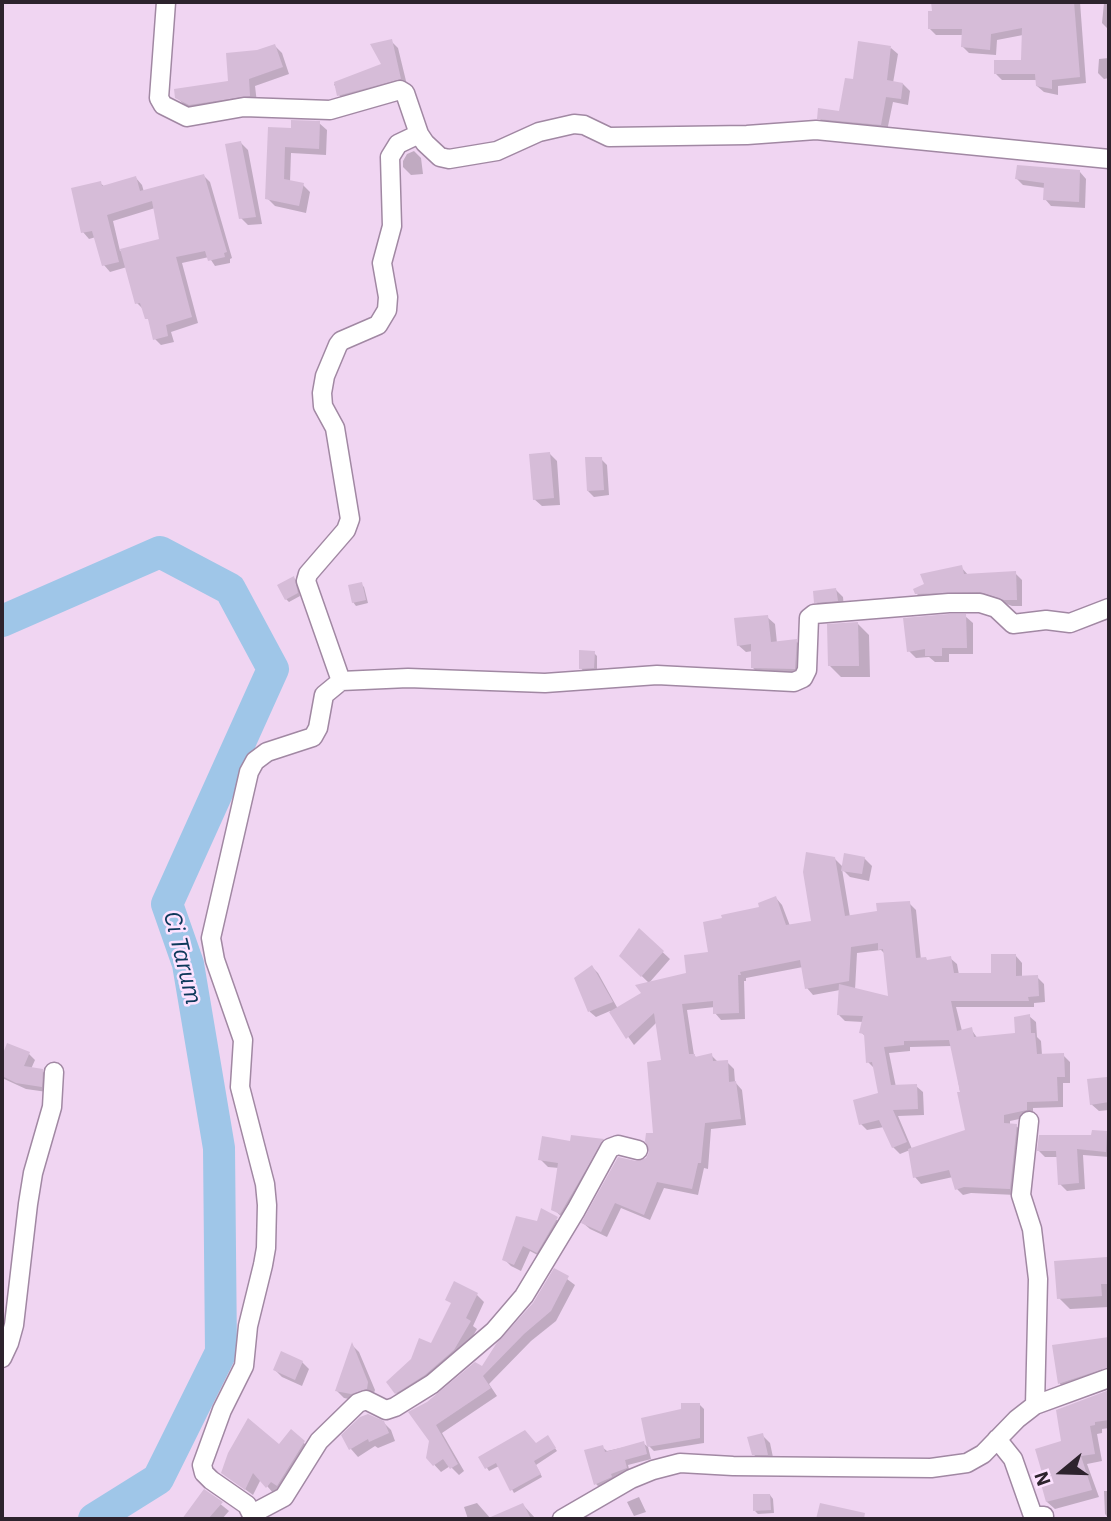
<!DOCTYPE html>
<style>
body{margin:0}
#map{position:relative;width:1111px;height:1521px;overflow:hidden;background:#f0d5f2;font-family:"IBM Plex Sans",sans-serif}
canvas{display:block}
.frame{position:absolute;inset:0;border:4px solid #2d232d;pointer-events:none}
.north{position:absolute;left:1027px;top:1437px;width:70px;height:70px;-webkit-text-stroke:5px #fde2ff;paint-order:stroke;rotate:251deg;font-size:19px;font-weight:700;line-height:28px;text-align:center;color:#2d232d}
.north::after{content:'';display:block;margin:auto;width:24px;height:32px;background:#2d232d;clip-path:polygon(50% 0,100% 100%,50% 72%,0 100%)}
</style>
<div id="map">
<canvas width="1111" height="1521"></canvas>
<div class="frame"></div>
<div class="north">N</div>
</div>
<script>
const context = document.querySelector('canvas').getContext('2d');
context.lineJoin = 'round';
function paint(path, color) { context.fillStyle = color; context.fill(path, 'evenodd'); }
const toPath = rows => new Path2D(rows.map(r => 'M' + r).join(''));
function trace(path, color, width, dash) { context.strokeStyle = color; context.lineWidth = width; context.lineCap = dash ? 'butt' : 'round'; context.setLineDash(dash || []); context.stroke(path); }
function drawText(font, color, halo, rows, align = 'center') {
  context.font = font + ' "IBM Plex Sans",sans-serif'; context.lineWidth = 5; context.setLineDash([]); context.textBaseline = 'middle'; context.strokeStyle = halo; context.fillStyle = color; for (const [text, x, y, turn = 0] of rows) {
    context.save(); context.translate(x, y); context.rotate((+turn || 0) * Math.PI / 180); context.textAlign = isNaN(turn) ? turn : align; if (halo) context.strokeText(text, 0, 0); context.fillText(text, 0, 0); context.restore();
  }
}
const shadow = toPath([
 [933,2,1080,2,1086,83,1058,86,1058,95,1044,92,1037,86,1037,80,1002,80,996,74,1022,61,1023,35,997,40,996,55,969,53,962,46,963,35,936,35,929,28,934,13],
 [1109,2,1109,30,1102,23,1104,3],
 [391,41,398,48,407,85,345,102,339,95,334,84,384,65],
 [275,46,282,53,289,74,255,86,257,103,197,112,185,105,177,98,230,82,258,52],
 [891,48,898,54,893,83,903,84,910,91,908,105,893,102,887,131,826,125,819,118,841,113,854,81],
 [1109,58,1109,78,1104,79,1098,73,1099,59],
 [319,123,327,130,326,155,291,153,290,182,303,185,310,192,306,213,275,206,267,198,269,128,292,129],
 [241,143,248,150,262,224,248,225,241,218],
 [414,151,421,158,423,174,411,175,403,167,403,161,407,154],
 [1080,172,1086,179,1085,208,1051,206,1045,199,1045,188,1023,185,1017,179],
 [204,176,210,182,232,258,230,259,230,263,215,266,209,257,182,263,198,323,171,332,174,342,161,345,155,339,150,322,144,310,137,303,127,267,110,272,104,265,96,237,89,239,83,232,100,183,105,187,136,178,142,185,144,192],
 [155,208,161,240,120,251,113,221],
 [550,454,557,461,560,505,542,506,534,499],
 [601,459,607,465,609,495,594,497,588,491],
 [961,567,969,576,1015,573,1022,580,1022,606,1012,606,988,597,923,600,916,593],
 [294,578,297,581,300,596,289,602,286,599],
 [361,584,364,587,368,603,356,606,353,602],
 [836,590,843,597,844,607,823,609,816,602],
 [965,616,973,623,973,654,949,654,949,662,935,662,929,657,916,658,909,651],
 [767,617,775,624,777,643,796,641,803,648,801,676,760,675,753,668,753,651,746,652,738,645],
 [858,624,869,635,870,677,841,677,830,666],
 [594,653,597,656,597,671,584,672,581,668],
 [834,858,843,867,864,858,872,866,869,881,850,877,842,869,850,917,879,913,909,903,916,910,921,960,928,962,950,958,957,964,959,975,993,975,1016,956,1022,963,1022,978,1037,977,1044,984,1045,1002,1034,1003,1034,1007,956,1007,962,1031,971,1029,978,1039,1017,1035,1029,1016,1036,1022,1037,1037,1041,1041,1042,1055,1063,1055,1070,1062,1070,1083,1063,1083,1063,1107,1033,1108,1033,1116,1010,1121,1010,1125,1016,1126,1023,1132,1016,1195,971,1193,963,1195,957,1189,953,1177,921,1184,915,1177,910,1150,900,1154,893,1147,884,1127,867,1130,861,1124,880,1095,876,1070,868,1062,866,1037,861,1032,863,1022,845,1021,839,1015,840,990,813,995,807,988,803,967,746,978,746,981,744,981,745,1019,721,1020,715,1013,715,1007,687,1010,694,1055,697,1058,711,1055,718,1062,727,1062,734,1069,735,1082,742,1090,746,1125,711,1129,708,1169,704,1168,698,1195,664,1188,650,1220,621,1208,607,1237,590,1229,583,1223,636,1163,647,1160,651,1152,663,1062,657,1022,634,1045,610,1011,596,1017,590,1012,576,979,592,967,598,973,618,1009,688,974,762,908,776,898,782,905,790,926,813,923],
 [881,950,885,954,890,998,855,990,857,953],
 [952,1046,967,1131,912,1149,898,1116,924,1115,923,1092,916,1086,896,1087,889,1053,910,1051,910,1047],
 [639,930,670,959,649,983,621,956],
 [8,1045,29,1054,35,1060,31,1069,42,1071,49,1077,47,1092,26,1089,2,1078,2,1060],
 [1107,1079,1109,1081,1109,1110,1099,1111,1091,1104],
 [1106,1133,1109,1136,1109,1157,1083,1155,1085,1189,1067,1191,1060,1184,1058,1157,1045,1157,1039,1151],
 [603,1141,610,1148,568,1220,561,1216,553,1209,559,1168,548,1167,540,1159,571,1143],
 [542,1210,564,1225,543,1258,530,1251,521,1271,511,1266,504,1259,539,1223],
 [1099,1260,1109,1270,1109,1307,1070,1309,1059,1298],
 [555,1270,575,1285,556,1321,531,1341,489,1384,497,1396,442,1433,464,1471,459,1475,450,1466,441,1472,428,1458,431,1440,411,1413,482,1368,534,1304],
 [455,1284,477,1295,484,1302,473,1326,477,1329,461,1357,403,1400,396,1393,413,1360,431,1346,452,1304],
 [1109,1340,1109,1366,1102,1367,1103,1376,1067,1391,1060,1384,1054,1347],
 [353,1346,359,1352,375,1390,373,1396,359,1401,344,1398,337,1391],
 [302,1362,309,1369,302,1386,282,1377,275,1370],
 [1109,1397,1109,1428,1102,1429,1102,1433,1097,1434,1102,1461,1087,1464,1099,1497,1055,1509,1047,1502,1048,1484,1063,1442,1091,1398],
 [699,1404,704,1409,704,1443,654,1451,649,1446],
 [383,1422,391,1430,395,1441,378,1448,375,1446,358,1457,351,1449,344,1435],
 [291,1432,312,1450,285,1492,278,1488,274,1494,261,1479,253,1495,223,1473,280,1447],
 [762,1435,770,1443,774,1462,761,1461,753,1454],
 [550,1441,557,1451,536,1465,542,1477,514,1493,499,1466,489,1471,480,1457],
 [643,1443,648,1447,651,1459,628,1465,630,1473,614,1478,615,1482,600,1488,596,1484,602,1447,607,1451],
 [204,1491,229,1511,222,1519,184,1519],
 [1104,1491,1109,1491,1109,1519,1105,1514],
 [770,1495,773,1499,774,1513,758,1514,755,1511],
 [639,1497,646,1512,634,1516,627,1502],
 [477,1503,491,1519,523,1505,536,1519,468,1519,464,1507]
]);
const river = toPath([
 [2,621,160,552,230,589,273,669,167,904,188,964,219,1148,221,1352,158,1479,94,1519]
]);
const building = toPath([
 [931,2,1074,2,1080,77,1052,80,1052,89,1036,86,1035,74,994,74,994,60,1021,60,1022,28,991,34,990,50,961,47,962,29,928,29,928,11,932,11],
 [392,39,401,79,337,96,334,82,381,64,370,44],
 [858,41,891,46,887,80,903,83,901,99,886,97,881,125,817,119,818,108,839,111,845,78,853,79],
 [275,44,283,67,249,79,250,96,189,105,175,98,174,89,228,81,226,53,257,50],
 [291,120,320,121,319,149,285,147,284,179,304,183,299,206,265,199,268,127,291,128],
 [241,141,256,217,239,219,225,144],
 [1017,165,1080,170,1079,202,1043,200,1044,183,1015,179],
 [204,174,227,252,224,253,225,257,208,261,205,251,176,257,192,317,166,325,168,336,153,340,148,319,145,319,140,303,135,304,120,249,159,239,152,201,107,215,119,262,102,266,92,231,81,233,71,188,101,181,102,186,136,176,140,191],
 [550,452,554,498,533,500,529,454],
 [585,457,602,457,604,490,587,491],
 [962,565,964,574,1016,571,1017,600,1004,600,980,592,915,594,913,589,924,584,920,574],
 [294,576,298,593,285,600,277,585],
 [362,582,366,600,352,603,348,585],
 [836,588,838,601,814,603,813,591],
 [949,614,966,614,967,648,942,648,942,656,925,656,925,649,907,652,903,618],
 [768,615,771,642,797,639,795,669,751,668,751,644,737,646,734,618],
 [858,622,859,666,828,666,827,624],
 [579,650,595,651,594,668,579,669],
 [806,852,835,857,845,916,877,911,876,903,910,901,916,958,926,957,927,960,951,956,954,973,991,973,991,954,1016,954,1016,976,1038,975,1039,996,1028,997,1029,1001,951,1001,957,1031,972,1027,974,1037,1015,1033,1014,1017,1030,1014,1031,1033,1035,1033,1037,1054,1064,1053,1065,1077,1057,1077,1058,1101,1027,1102,1027,1110,1004,1115,1004,1123,1017,1124,1010,1189,964,1187,955,1190,949,1170,913,1178,908,1149,965,1130,957,1092,960,1092,949,1040,904,1041,904,1045,884,1047,891,1085,917,1084,918,1109,893,1110,907,1142,892,1148,879,1120,859,1125,853,1100,878,1093,872,1062,866,1063,864,1034,859,1033,863,1016,837,1015,839,984,888,996,883,949,878,950,878,943,851,947,849,981,805,989,800,960,740,972,741,975,738,975,739,1013,713,1014,713,1001,682,1004,689,1054,695,1054,695,1057,712,1053,713,1061,728,1060,729,1082,736,1081,741,1119,705,1123,701,1163,698,1163,692,1189,657,1182,644,1215,615,1203,601,1232,581,1223,618,1157,636,1161,646,1158,649,1152,645,1141,646,1133,653,1133,647,1062,661,1060,654,1013,626,1039,609,1012,641,993,635,985,686,973,684,955,708,952,703,922,722,918,721,915,759,907,758,903,776,896,786,925,811,921,803,872],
 [844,853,865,857,862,874,841,871],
 [639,928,664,951,641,977,619,956],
 [592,965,613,1002,588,1012,574,978],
 [7,1043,30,1052,24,1066,43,1069,42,1087,16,1083,2,1076,2,1056],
 [1107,1077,1109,1102,1090,1105,1087,1079],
 [1092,1130,1107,1131,1106,1152,1077,1149,1079,1183,1058,1185,1056,1151,1037,1151,1039,1135,1091,1135],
 [571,1135,604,1139,560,1214,551,1210,558,1163,538,1160,542,1136,570,1141],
 [541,1208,558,1217,537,1253,523,1246,514,1265,502,1260,516,1216,537,1221],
 [1107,1257,1109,1284,1101,1284,1102,1296,1057,1299,1054,1261],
 [554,1268,569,1276,551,1311,524,1334,483,1376,491,1388,436,1425,458,1464,450,1469,443,1459,433,1466,426,1458,429,1441,408,1412,427,1402,475,1362,482,1366,496,1344,533,1303],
 [454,1281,478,1293,466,1318,471,1321,454,1350,425,1375,395,1394,386,1382,411,1359,419,1338,431,1343,451,1303,445,1300],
 [1109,1337,1109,1367,1058,1384,1052,1345],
 [352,1342,368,1382,367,1389,351,1394,335,1391],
 [281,1351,303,1361,295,1380,273,1370],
 [1109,1390,1109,1420,1095,1422,1095,1425,1090,1426,1095,1454,1081,1456,1092,1490,1046,1502,1041,1484,1045,1483,1035,1449,1061,1441,1056,1410],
 [681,1403,700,1403,700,1438,647,1447,641,1418,681,1409],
 [368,1414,384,1421,389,1433,369,1442,368,1439,349,1450,341,1435,360,1417],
 [248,1418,279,1444,291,1429,305,1441,277,1486,271,1482,266,1488,253,1473,245,1490,221,1473,228,1453],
 [525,1430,536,1443,548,1435,556,1448,534,1461,541,1474,510,1491,496,1463,485,1469,478,1457],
 [763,1433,768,1455,752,1455,747,1437],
 [644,1441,647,1454,625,1460,627,1468,611,1474,612,1477,594,1485,584,1450,603,1445,605,1452],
 [204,1489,223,1502,208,1519,182,1519],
 [753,1494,770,1494,771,1510,753,1511],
 [523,1503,531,1519,486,1519],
 [820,1503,865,1513,864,1519,816,1519]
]);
const minor = toPath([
 [166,2,159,98,163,105,187,117,244,107,330,110,400,90,405,93,419,134,425,143,440,157,449,159,497,151,539,132,574,124,584,125,609,137,747,135,816,130,1109,159],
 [341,681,306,581,308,574,346,530,350,519,335,428,323,406,322,393,325,376,338,345,341,341,378,325,387,310,388,297,382,263,392,226,390,157,398,144,419,134],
 [1029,1121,1021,1195,1032,1229,1038,1279,1035,1405],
 [2,1358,9,1343,14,1325,28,1204,33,1173,52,1107,54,1072],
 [997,1439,1013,1459,1032,1513,1035,1516,1044,1516],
 [252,1514,284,1497,319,1441,358,1403,366,1400,386,1410,395,1407,432,1384,494,1331,524,1296,576,1210,610,1148,618,1145,638,1150],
 [254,1519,247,1505,211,1480,204,1473,202,1465,222,1410,244,1366,248,1326,263,1265,266,1248,267,1205,265,1184,240,1087,243,1040,215,960,211,938,249,772,255,761,267,752,313,737,318,728,324,695,341,681,408,678,545,683,657,675,794,682,803,678,807,670,809,618,814,614,949,603,980,603,996,608,1013,624,1046,620,1070,623,1109,608],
 [562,1519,631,1479,653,1470,680,1463,733,1466,931,1468,967,1463,983,1454,1017,1419,1035,1405,1109,1378]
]);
const waterNames = [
 ["Ci Tarum",182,958,76]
];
paint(shadow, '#0003');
trace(river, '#9fc6e8', 32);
paint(building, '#d6bcd8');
trace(minor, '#a188a3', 21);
trace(minor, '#fff', 18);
drawText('italic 24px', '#0c385a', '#fde2ff', waterNames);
</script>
